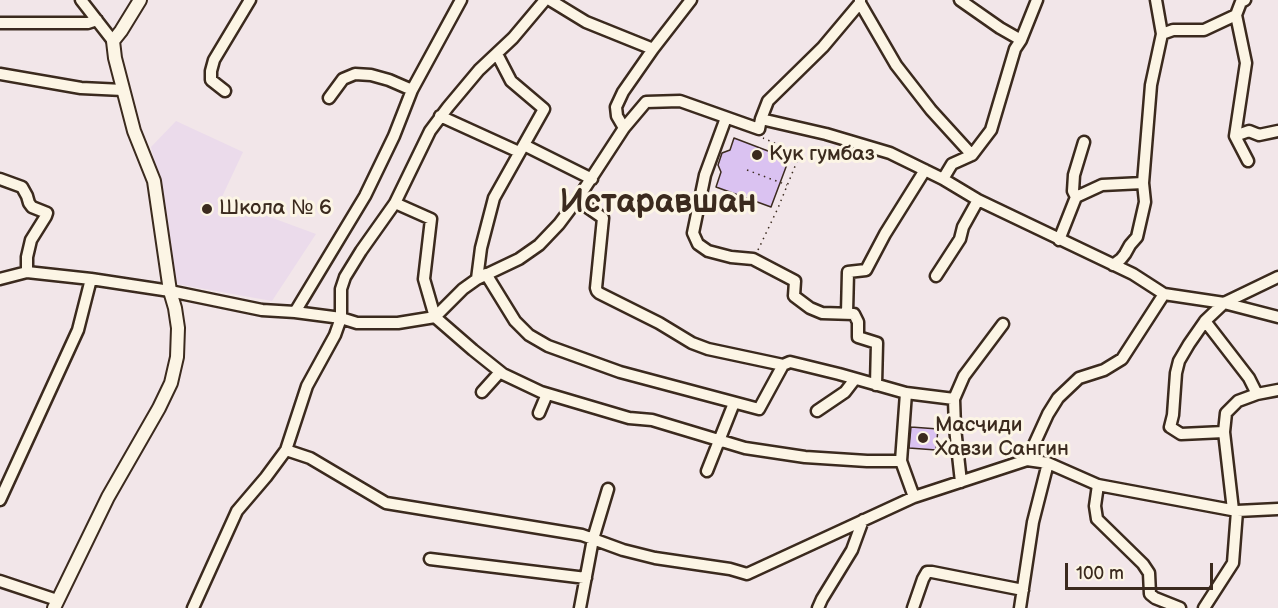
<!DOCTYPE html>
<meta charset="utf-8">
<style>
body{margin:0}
#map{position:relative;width:1278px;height:608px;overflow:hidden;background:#f2e6e9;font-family:"Balsamiq Sans",sans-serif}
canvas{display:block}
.scale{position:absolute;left:1065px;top:563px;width:148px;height:27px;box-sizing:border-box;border:3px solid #3b2a1e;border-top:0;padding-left:8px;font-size:18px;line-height:21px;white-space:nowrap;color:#3b2a1e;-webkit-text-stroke:4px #fcf5e5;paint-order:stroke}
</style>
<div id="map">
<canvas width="1278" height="608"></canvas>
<div class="scale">100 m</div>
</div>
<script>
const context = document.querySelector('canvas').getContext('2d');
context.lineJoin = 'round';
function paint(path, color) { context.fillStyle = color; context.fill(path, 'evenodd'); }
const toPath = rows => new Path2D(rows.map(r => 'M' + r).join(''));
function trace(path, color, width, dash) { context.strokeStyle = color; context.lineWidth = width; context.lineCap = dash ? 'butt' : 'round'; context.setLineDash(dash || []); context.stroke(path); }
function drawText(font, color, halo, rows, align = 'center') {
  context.font = font + ' "Balsamiq Sans",sans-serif'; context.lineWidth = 6; context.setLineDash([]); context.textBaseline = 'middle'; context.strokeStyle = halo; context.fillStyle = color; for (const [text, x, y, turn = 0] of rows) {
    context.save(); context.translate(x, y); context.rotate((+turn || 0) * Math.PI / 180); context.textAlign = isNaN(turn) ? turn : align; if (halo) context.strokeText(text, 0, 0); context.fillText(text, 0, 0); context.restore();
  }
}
const built = toPath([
 [176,121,243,152,221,199,316,234,272,301,171,283,168,219,151,147]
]);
const building = toPath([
 [734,138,789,159,771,207,716,187,721,172,718,165,722,153,730,150,734,138],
 [911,427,938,429,936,450,909,448,911,427]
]);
const path = toPath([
 [747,170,787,185],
 [758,250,778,208,800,154,763,138]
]);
const minor = toPath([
 [81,0,113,41],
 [550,0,586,22,653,49],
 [960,0,1000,28,1021,40],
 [1245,0,1241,2,1236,15,1246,63,1235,136,1248,161],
 [860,3,896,65,931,110,972,155],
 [0,23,88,23,97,20],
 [1162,34,1173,30,1204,30,1236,15],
 [0,74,81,88,123,90],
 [225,91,211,80,211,71,214,60,250,0],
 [329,98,343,79,355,74,371,75,389,80,412,90],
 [440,116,519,152],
 [726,118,705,175,693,233,698,244,708,251,731,257,753,259,795,281,794,296,810,308,822,313,854,314,858,322,858,337,877,343,876,385],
 [761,119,826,134,890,153,943,179,978,200,1133,274,1164,294,1224,303,1278,317],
 [624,128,617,116,616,107,623,92,653,49,691,0],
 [1235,136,1249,131,1259,135,1278,131],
 [524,145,592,179],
 [0,179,22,187,27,196,29,203,32,207,47,213,46,216,31,240,27,257,27,272],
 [943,179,952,164,972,155,991,130,1015,49,1021,40,1037,0],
 [1076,197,1073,191,1074,175,1084,142],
 [577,200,603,218,596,288,597,291,599,293,659,323,692,343,708,349,783,365,790,362,839,374,906,393,954,399],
 [395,203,431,219,424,279,435,317,473,350,503,374,541,392,629,418,652,420,745,448,805,457,867,461,901,461],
 [1059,240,1076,197,1102,185,1143,183,1151,85,1162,34,1156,0],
 [1113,265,1121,259,1125,254,1130,245,1137,237,1145,202,1143,183],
 [486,274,515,321,529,335,548,346,620,372,759,409,783,365],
 [936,276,960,239,963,227,978,200],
 [0,279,27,272,91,279,170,291,262,310,295,312,341,318,357,323,398,323,435,317,463,289,477,279,519,259,539,245,559,224,577,200,624,128,646,102,680,101,759,129,761,119,768,101,823,47,860,3,860,0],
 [477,279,481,248,494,198,544,109,511,81,497,54],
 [295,312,365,196,394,136,412,90,461,0],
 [847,313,848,272,866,270,885,234,925,170],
 [1205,321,1189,344,1179,361,1176,373,1173,415,1170,427,1181,434,1224,432],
 [482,392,500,372],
 [906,393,901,461,914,497],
 [1257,394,1249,378,1205,321,1224,303,1278,277],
 [817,411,845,392,855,379],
 [539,413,547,394],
 [286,450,310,458,386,503,582,535,623,550,655,558,730,569,747,574,914,497,1027,460,1048,463,1098,485,1237,511,1278,509],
 [1027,460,1048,414,1058,398,1079,378,1104,370,1122,359,1164,294],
 [707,471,734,403],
 [961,482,955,428,954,399,964,376,1003,324],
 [1098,485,1095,506,1097,519,1143,564,1149,573,1150,594,1155,598,1180,608],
 [0,500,78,330,91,279],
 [1233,510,1224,432,1226,413,1238,401,1257,394,1278,390],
 [430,559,586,578],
 [0,581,57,600],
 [193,608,237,511,266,477,286,450,307,386,335,335,341,318,341,289,345,277,361,251,395,203,430,131,448,107,479,70,513,38,545,0],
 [580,608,593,539,608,489],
 [818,608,822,599,852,550,863,520],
 [913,608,923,579,927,572,932,572,1023,590],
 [1020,608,1033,522,1048,463],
 [1204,608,1233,563,1237,511]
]);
const major = toPath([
 [54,608,108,497,159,408,171,383,177,357,178,328,175,308,170,291,154,181,134,131,115,58,113,41,121,31,140,0]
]);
const markers = [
 [757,155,6,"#3b2a1e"],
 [207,209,6,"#3b2a1e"],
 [923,438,6,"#3b2a1e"]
];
const poiNames = [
 ["Кук гумбаз",769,155],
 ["Школа № 6",219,209],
 ["Масҷиди",935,426],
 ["Хавзи Сангин",935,450]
];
const townNames = [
 ["Истаравшан",658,204]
];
paint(built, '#ebdbeb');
paint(building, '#dac2f1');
trace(building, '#3b2a1e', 1.5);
trace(minor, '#3b2a1e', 15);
trace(major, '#3b2a1e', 16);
trace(path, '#3b2a1e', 1.5, [1.5, 4.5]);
trace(minor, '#fcf5e5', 10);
trace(major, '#fcf5e5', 12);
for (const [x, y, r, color] of markers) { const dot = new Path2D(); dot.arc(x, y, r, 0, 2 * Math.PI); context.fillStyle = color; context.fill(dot); trace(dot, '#fcf5e5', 2); }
drawText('21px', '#3b2a1e', '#fcf5e5', poiNames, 'left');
drawText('bold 33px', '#3b2a1e', '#fcf5e5', townNames);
</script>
